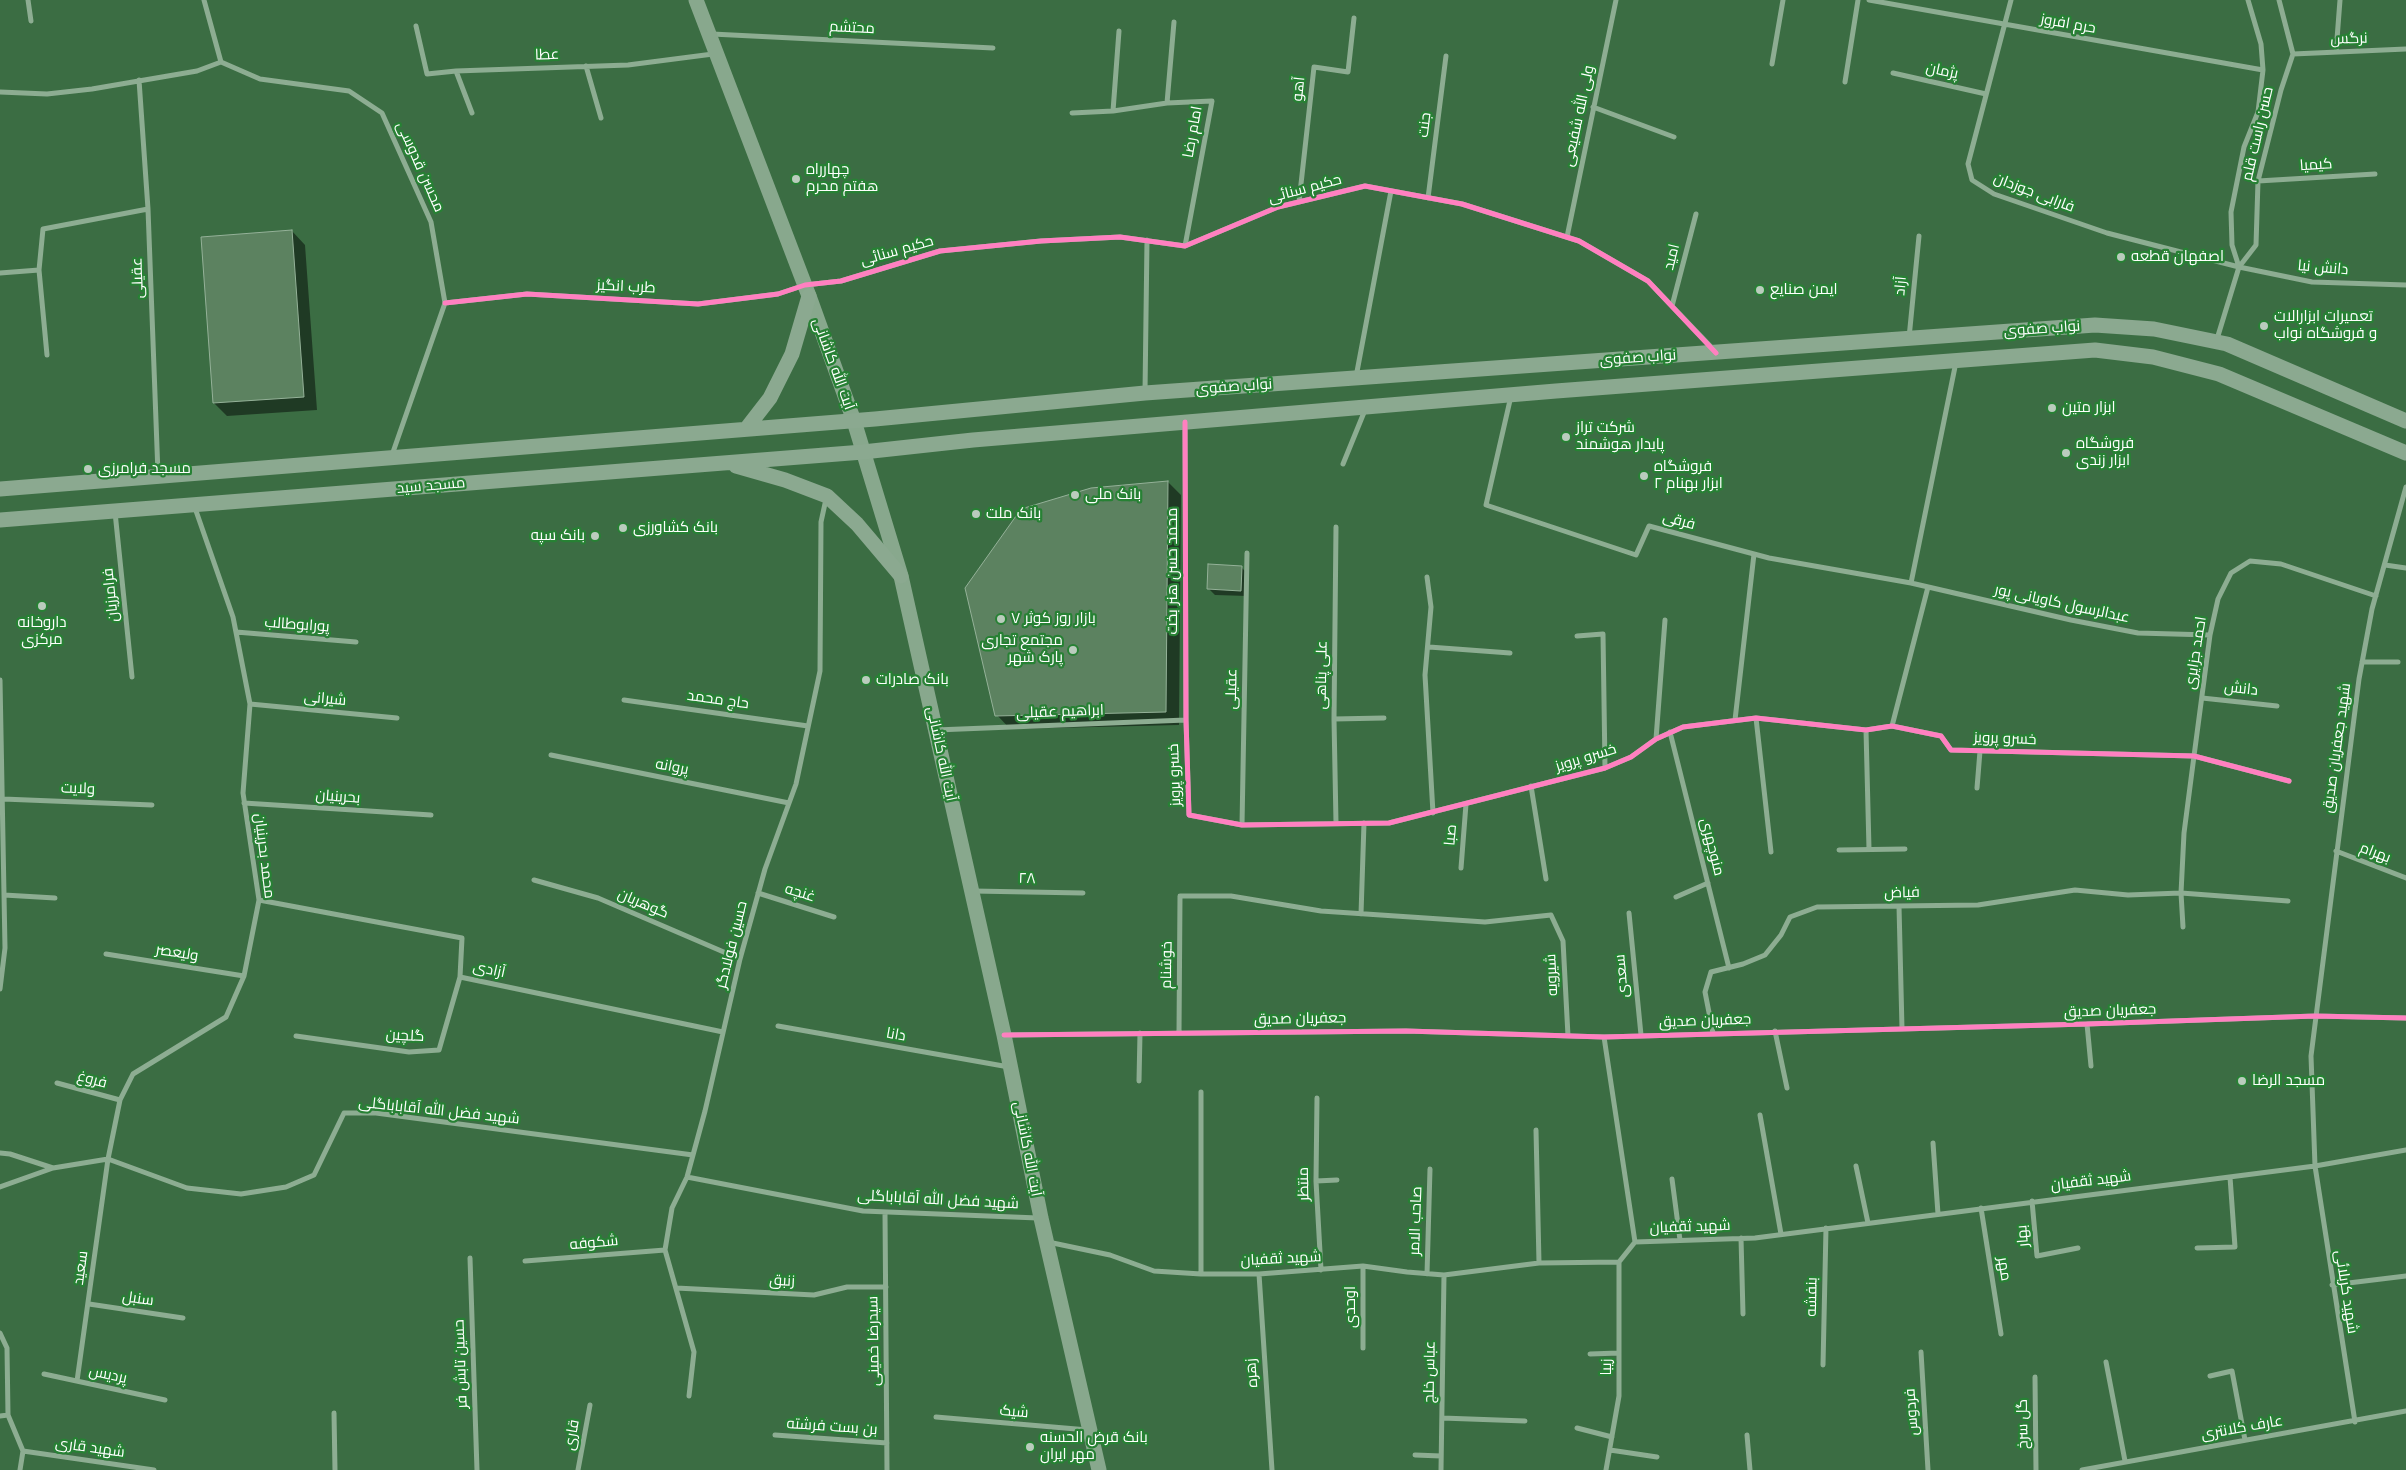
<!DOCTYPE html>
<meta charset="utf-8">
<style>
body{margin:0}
canvas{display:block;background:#3b6d43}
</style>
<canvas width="2406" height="1470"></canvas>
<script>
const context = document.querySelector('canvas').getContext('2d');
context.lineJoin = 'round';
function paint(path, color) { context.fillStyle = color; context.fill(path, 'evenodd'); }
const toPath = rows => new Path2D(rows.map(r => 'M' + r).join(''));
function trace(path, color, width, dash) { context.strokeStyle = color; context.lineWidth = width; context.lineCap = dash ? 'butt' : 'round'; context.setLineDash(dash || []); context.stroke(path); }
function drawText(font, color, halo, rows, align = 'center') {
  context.font = font + ' Helvetica,Cairo,sans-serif'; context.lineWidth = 4.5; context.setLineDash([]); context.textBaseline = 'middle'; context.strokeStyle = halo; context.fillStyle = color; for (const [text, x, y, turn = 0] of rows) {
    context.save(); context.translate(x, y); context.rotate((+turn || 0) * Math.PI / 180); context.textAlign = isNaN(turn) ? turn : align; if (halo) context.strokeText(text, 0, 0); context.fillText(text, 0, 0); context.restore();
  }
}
const shadow = toPath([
 [292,231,305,245,317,410,227,416,214,403],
 [1168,482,1181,495,1179,725,1010,729,997,715],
 [1242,568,1248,574,1247,596,1215,595,1208,588]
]);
const building = toPath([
 [292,230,304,397,213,403,201,237,292,230],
 [1168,481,1166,712,995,716,965,588,1021,509,1091,488,1168,481],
 [1208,564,1242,566,1241,591,1207,589,1208,564]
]);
const street = toPath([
 [28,0,31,21],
 [204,0,221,62,260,79,349,91,382,113,431,222,445,303,392,455],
 [1869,0,2263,70],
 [2011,0,1968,164,1972,180,1994,194,2107,233,2239,267,2312,282,2406,285],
 [416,26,427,74,456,71,628,65,713,54],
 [712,34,993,48],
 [2336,52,2340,0],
 [2293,54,2406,49],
 [1772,64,1783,0],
 [586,66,601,118],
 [456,71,472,113],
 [1893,73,1986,94],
 [139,80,148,209,158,474],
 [1845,82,1858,0],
 [0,92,47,94,92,89,197,71,221,62],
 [1167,103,1174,22],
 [1593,107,1674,137],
 [1113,111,1119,31],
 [1072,113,1113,111,1167,103,1212,101,1185,246],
 [2258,181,2375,174],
 [1428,198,1446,56],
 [1299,202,1314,67,1348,72,1354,18],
 [1567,237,1616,0],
 [2239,267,2232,245,2231,212,2244,147,2258,112,2263,70,2261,44,2248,0],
 [0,273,39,270],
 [445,303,527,294,698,304,778,294,805,285,841,281,940,251,1041,241,1120,237,1185,246,1278,207,1365,186,1462,204,1579,241,1648,281,1713,349],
 [1672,306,1696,214],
 [1909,338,1919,236],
 [2217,339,2239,267,2256,245,2258,181,2281,90,2293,54,2279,0],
 [47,355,39,270,43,229,148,209],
 [1356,377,1391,191],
 [1145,392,1147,240],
 [1511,396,1486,505,1636,555,1649,526,1769,558,1911,583,2071,620,2138,633,2210,635],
 [1185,423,1186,720,1189,815,1242,825,1389,823,1605,768,1631,757,1656,739,1683,727,1756,718,1866,730,1892,726,1941,736,1951,750,2194,756,2289,781],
 [1343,464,1365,410],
 [115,512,132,677],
 [2385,565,2406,568],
 [1427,577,1431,607,1425,675,1433,813],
 [1911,583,1956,362],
 [236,632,356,642],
 [1577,636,1603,634,1605,768],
 [1429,647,1510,653],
 [2362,662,2398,662],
 [0,680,5,948,0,989],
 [2202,698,2277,706],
 [624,700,808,726],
 [250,704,397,718],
 [1756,718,1771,852],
 [1334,719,1384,718],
 [1735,720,1754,554],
 [1892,726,1928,587],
 [936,730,1186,720],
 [1866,730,1869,849],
 [1670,732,1729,968],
 [1656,739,1665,620],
 [551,755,789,803],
 [1531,786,1546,879],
 [1977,788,1980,751],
 [3,799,152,805],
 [244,803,431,815],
 [1336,823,1334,719,1336,527],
 [1242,825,1247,553],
 [1839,850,1905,849],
 [2336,851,2406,878],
 [1461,868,1466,804],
 [534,880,598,898,740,959],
 [973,891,1083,893],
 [758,893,834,917],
 [4,895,55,898],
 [1676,897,1708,883],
 [259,900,462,938,460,977,723,1032],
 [1899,906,1902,1029],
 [1629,913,1641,1035],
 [1361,914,1364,823],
 [2183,927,2181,893,2184,833,2194,756,2210,635,2218,599,2231,573,2250,561,2281,564,2376,596],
 [106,954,244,976],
 [2087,1024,2091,1066],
 [778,1026,1009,1067],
 [1775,1031,1787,1088],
 [1179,1033,1180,896,1231,896,1321,911,1485,922,1551,915,1563,941,1568,1036],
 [1713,1033,1705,992,1711,972,1743,964,1765,955,1781,935,1790,917,1817,907,1978,905,2075,890,2128,895,2181,893,2288,901],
 [1007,1035,1406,1031,1604,1037,2087,1024,2315,1016,2406,1018],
 [296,1036,409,1052,439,1050,460,977],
 [1604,1037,1635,1242],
 [1139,1081,1140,1033],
 [57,1083,120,1100],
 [1317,1098,1316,1181,1321,1270],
 [1760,1115,1781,1234],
 [1536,1130,1539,1263],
 [1933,1143,1938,1214],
 [0,1153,10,1154,53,1168],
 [1856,1166,1868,1223],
 [687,1177,863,1211,1038,1218],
 [1672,1179,1680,1240],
 [1316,1181,1337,1180],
 [0,1187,53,1168,108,1159,187,1188,241,1194,286,1187,314,1175,344,1113,376,1113,693,1155],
 [2032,1201,2037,1256,2078,1248],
 [1981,1208,2001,1334],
 [885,1213,887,1470],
 [1741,1238,1743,1314],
 [1048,1242,1110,1255,1154,1271,1201,1274,1259,1274,1363,1266,1407,1272,1444,1275,1539,1263,1619,1262,1635,1242,1755,1238,2315,1166,2406,1150],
 [2197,1248,2235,1247,2230,1177],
 [470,1258,477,1470],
 [525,1261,665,1250],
 [1363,1266,1363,1348],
 [1201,1274,1201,1092],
 [1259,1274,1272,1470],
 [1427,1274,1430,1169],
 [2332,1285,2406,1276],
 [676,1288,814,1295,847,1287,886,1287],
 [89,1304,183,1318],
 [0,1333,7,1348,8,1415,23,1451,20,1470],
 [1921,1352,1928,1470],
 [1590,1354,1619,1353],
 [2106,1362,2125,1461],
 [1823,1365,1826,1228],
 [44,1374,165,1400],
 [2210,1376,2232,1371,2245,1440],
 [2035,1377,2036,1470],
 [77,1381,108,1159,120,1100,133,1074,226,1017,244,976,259,900,243,793,250,704,233,617,195,508],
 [689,1396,694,1352,665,1250,672,1208,687,1177,705,1111,740,959,765,869,796,784,820,671,821,522,826,499],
 [334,1413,335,1470],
 [0,1416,8,1415],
 [936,1417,1088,1430],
 [1442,1418,1525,1421],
 [2355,1422,2315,1166,2311,1056,2359,679,2372,609,2406,487],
 [1577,1428,1612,1437],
 [775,1435,887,1443],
 [1747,1435,1750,1470],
 [1610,1450,1657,1457],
 [23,1451,154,1470],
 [1415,1455,1441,1456],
 [578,1470,590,1405],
 [1441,1470,1444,1275],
 [1606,1470,1619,1396,1619,1262],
 [2082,1470,2406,1411]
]);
const secondary = toPath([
 [696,0,809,296,854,421,901,576,1004,1035,1041,1218,1099,1470]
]);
const primary = toPath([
 [746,429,770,398,792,354,809,296],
 [736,466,785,480,827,496,857,524,901,576],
 [0,489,875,419,1145,393,2095,325,2154,329,2227,344,2406,421],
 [0,520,863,452,973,440,1556,391,2095,350,2153,357,2219,374,2406,453]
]);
const cycleway = toPath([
 [445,303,527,294,698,304,778,294,805,285,841,281,940,251,1041,241,1120,237,1185,246,1278,207,1365,186,1462,204,1579,241,1648,281,1716,353],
 [1185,422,1186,720,1189,815,1242,825,1389,823,1605,768,1631,757,1656,739,1683,727,1756,718,1866,730,1892,726,1941,736,1951,750,2194,756,2289,781],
 [1004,1035,1406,1031,1604,1037,2087,1024,2315,1016,2406,1018]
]);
const markers = [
 [796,179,5,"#baccbd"],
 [2121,257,5,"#baccbd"],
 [1760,290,5,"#baccbd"],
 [2264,326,5,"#baccbd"],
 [2052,408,5,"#baccbd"],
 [1566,437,5,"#baccbd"],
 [2066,453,5,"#baccbd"],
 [88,469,5,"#baccbd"],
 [1644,476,5,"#baccbd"],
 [1075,495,5,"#baccbd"],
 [976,514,5,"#baccbd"],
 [623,528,5,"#baccbd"],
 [595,536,5,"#baccbd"],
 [42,606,5,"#baccbd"],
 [1001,619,5,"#baccbd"],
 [1073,650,5,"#baccbd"],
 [866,680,5,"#baccbd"],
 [2242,1081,5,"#baccbd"],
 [1030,1447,5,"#baccbd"]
];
const streetNames = [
 ["حرم افروز",2068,24,10],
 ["محتشم",852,28,3],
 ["نرگس",2349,39,-2],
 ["عطا",547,55,-2],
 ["پژمان",1942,71,12],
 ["آهو",1299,89,-84],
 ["ولی الله شفیعی",1579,116,-78],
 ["جنت",1425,125,-83],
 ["امام رضا",1193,132,-80],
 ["حسن راست قلم",2258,134,-77],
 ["کیمیا",2316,165,-4],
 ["محسن قدوسی",420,167,66],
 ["حکیم سنائی",1305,189,-15],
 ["فارابی جوزدان",2034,193,21],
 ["حکیم سنائی",897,251,-16],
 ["امید",1672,257,-76],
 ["دانش نیا",2323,268,5],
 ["عقیلی",138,278,-92],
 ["آزاد",1901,286,-85],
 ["طرب انگیز",626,287,3],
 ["نواب صفوی",2042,329,-4],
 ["نواب صفوی",1638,358,-4],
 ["آیت الله کاشانی",833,364,70],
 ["نواب صفوی",1234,387,-4],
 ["مسجد سید",431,486,-5],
 ["فرقی",1679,521,15],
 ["محمد حسن هنر بخت",1173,571,-90],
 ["فرامرزیان",111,595,-96],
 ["عبدالرسول کاویانی پور",2062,604,12],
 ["پورابوطالب",297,625,4],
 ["احمد جزایری",2196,653,-81],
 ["علی پناهی",1322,675,-89],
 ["عقیلی",1232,689,-89],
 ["دانش",2241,689,6],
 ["شیرانی",325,699,5],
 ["حاج محمد",718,700,8],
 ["ابراهیم عقیلی",1060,712,-2],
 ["خسرو پرویز",2005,739,2],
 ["شهید جعفریان صدیق",2337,748,-82],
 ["آیت الله کاشانی",941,754,78],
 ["خسرو پرویز",1586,758,-17],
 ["پروانه",672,767,11],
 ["خسرو پرویز",1175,775,-92],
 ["ولایت",78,789,2],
 ["بحرینیان",338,797,4],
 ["صبا",1451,835,-85],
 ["منوچهری",1712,847,76],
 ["بهرام",2375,853,21],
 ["محمد بحرینیان",264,856,83],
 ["۲۸",1027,879,2],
 ["غنچه",800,893,17],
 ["فیاض",1902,893,-1],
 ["گوهریان",643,904,23],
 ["حسین فولادگر",732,945,-76],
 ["ولیعصر",177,953,9],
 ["خوشنام",1167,965,-89],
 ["آزادی",489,970,12],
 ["شیرویه",1552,975,-93],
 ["سعدی",1622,976,-95],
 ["جعفریان صدیق",2110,1011,-2],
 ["جعفریان صدیق",1300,1019,-1],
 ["جعفریان صدیق",1705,1021,-2],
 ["دانا",896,1035,10],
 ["گلچین",405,1036,3],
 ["فروغ",92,1080,15],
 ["شهید فضل الله آقاباباگلی",439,1111,6],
 ["آیت الله کاشانی",1027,1149,79],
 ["شهید ثقفیان",2091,1181,-7],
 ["منتظر",1304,1184,-91],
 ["شهید فضل الله آقاباباگلی",938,1200,3],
 ["صاحب الامر",1416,1221,-88],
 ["شهید ثقفیان",1690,1227,-2],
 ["بهار",2023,1236,-95],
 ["شکوفه",594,1243,-5],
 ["شهید ثقفیان",1281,1259,-3],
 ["سعید",81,1268,-82],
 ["مهر",2004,1269,81],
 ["زنبق",782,1281,3],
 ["شهید کربلائی",2346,1292,81],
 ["بنفشه",1812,1297,-89],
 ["سنبل",138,1299,8],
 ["اوحدی",1351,1307,-90],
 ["سیدرضا خمینی",874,1341,-91],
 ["حسین تابش فر",461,1364,-92],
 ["زیبا",1607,1367,-90],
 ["عباس خلج",1430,1372,-89],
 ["زهره",1252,1373,-94],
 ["پردیس",108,1375,12],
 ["شیک",1014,1412,5],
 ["فردوس",1912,1412,-94],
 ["گل سرخ",2023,1424,-91],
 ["بن بست فرشته",832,1427,4],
 ["عارف کلانتری",2242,1428,-10],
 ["قاری",572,1435,-80],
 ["شهید قاری",90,1448,8]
];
const poiNames = [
 ["چهارراه",806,170],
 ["هفتم محرم",806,187],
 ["اصفهان قطعه",2131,257],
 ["ایمن صنایع",1770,290],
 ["تعمیرات ابزارالات",2274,317],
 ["و فروشگاه نواب",2274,334],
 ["ابزار متین",2062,408],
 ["شرکت تراز",1576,428],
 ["پایدار هوشمند",1576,445],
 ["فروشگاه",2076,444],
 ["ابزار زندی",2076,461],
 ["فروشگاه",1654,467],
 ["ابزار بهنام ۲",1654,484],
 ["مسجد فرامرزی",98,469],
 ["بانک ملی",1085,495],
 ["بانک ملت",986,514],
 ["بانک کشاورزی",633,528],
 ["بانک سپه",585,536,"right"],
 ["بازار روز کوثر ۷",1011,619],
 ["داروخانه",42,623,"center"],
 ["مرکزی",42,640,"center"],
 ["مجتمع تجاری",1063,641,"right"],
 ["پارک شهر",1063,658,"right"],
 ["بانک صادرات",876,680],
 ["مسجد الرضا",2252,1081],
 ["بانک قرض الحسنه",1040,1438],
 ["مهر ایران",1040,1455]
];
paint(shadow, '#0007');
paint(building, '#5c8260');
trace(building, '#94b198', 1);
trace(street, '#8dad92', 5);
trace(secondary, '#88a88d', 15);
trace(primary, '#8ba990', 15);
trace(cycleway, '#ff80c0', 5);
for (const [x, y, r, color] of markers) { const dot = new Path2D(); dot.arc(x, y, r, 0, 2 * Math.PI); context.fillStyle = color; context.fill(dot); trace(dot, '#278134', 2); }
drawText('15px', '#fff', '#278134', streetNames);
drawText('15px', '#fff', '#278134', poiNames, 'left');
</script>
